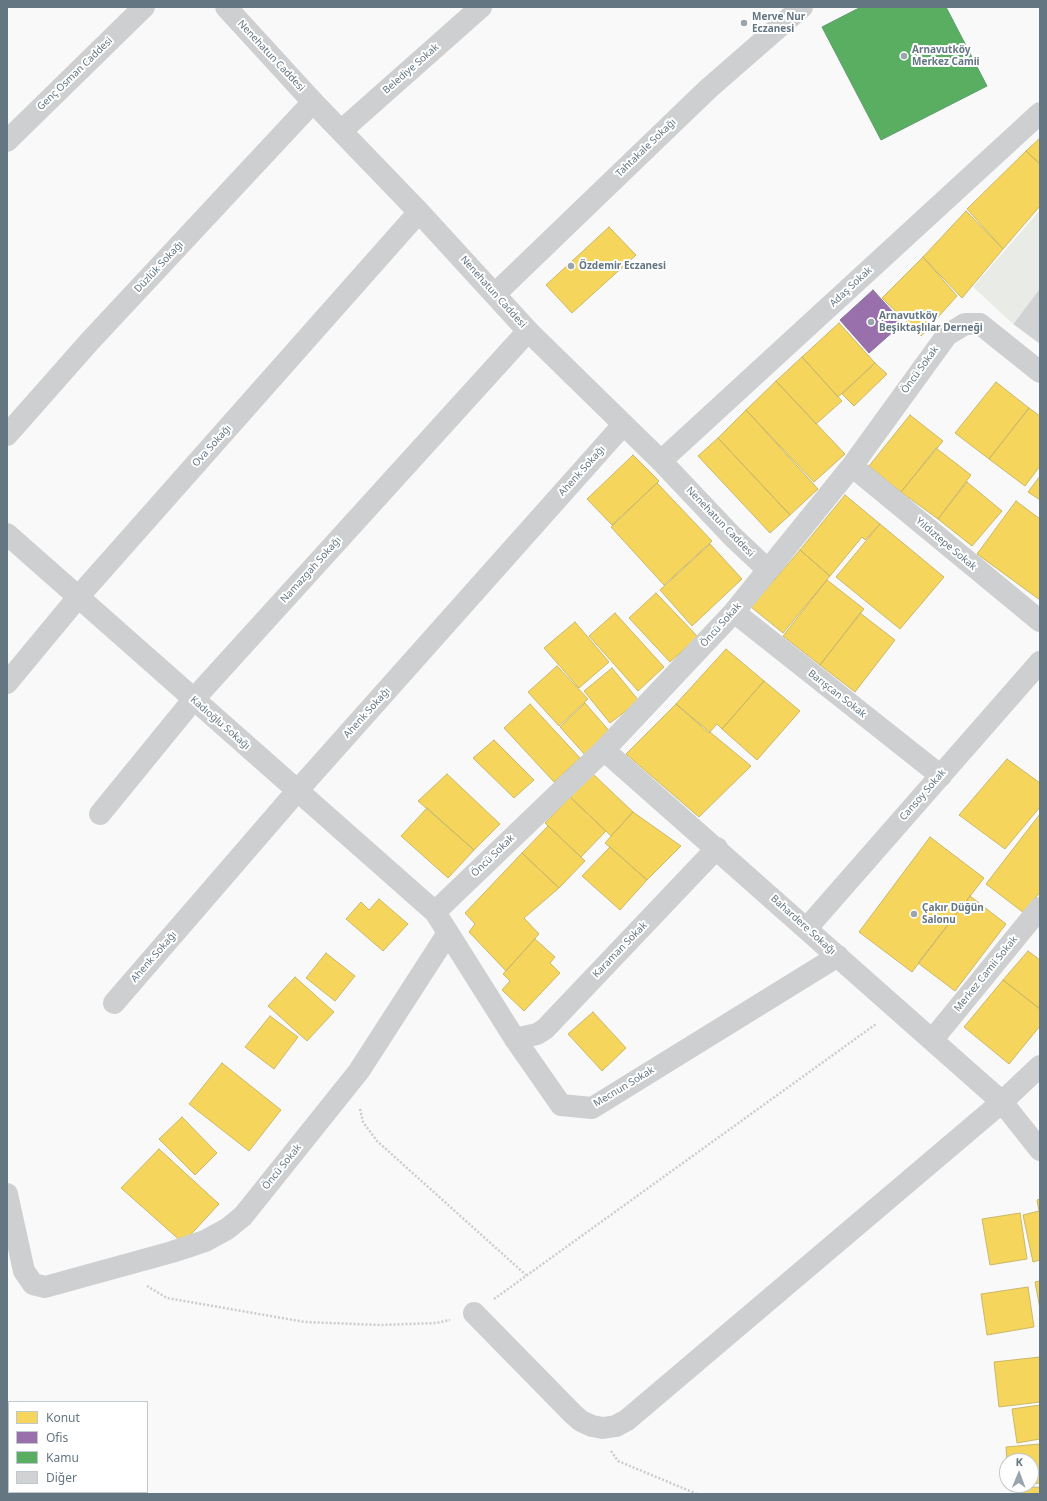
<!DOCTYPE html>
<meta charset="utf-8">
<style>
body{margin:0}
#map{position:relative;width:1047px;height:1501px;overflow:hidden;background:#f9f9f9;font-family:"Noto Sans",sans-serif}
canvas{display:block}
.frame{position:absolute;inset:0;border:8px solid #657683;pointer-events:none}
.legend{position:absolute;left:8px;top:1401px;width:140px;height:92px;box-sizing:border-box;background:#fff;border:1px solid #c1c8cd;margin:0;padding:5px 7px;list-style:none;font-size:12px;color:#657683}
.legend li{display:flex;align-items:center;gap:8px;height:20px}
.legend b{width:20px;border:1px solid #c1c8cd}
.north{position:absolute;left:999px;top:1453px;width:40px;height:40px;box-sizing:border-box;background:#fff;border:1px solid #c1c8cd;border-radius:50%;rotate:1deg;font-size:11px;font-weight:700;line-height:16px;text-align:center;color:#657683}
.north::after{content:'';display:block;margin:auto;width:14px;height:18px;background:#99a4ac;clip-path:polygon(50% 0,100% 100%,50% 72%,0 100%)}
</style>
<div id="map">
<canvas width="1047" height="1501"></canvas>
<div class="frame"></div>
<ul class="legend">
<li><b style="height:11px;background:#f6d55c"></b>Konut</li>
<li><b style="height:11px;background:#9970ab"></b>Ofis</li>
<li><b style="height:11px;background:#5aae61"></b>Kamu</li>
<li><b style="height:11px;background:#d0d2d3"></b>Diğer</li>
</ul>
<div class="north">K</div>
</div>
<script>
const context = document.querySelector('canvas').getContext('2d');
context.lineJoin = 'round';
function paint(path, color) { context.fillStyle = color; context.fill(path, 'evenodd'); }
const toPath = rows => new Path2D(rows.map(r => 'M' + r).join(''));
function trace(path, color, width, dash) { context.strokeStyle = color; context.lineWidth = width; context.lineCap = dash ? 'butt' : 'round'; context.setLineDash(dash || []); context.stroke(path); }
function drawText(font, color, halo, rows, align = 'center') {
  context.font = font + ' "Noto Sans",sans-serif'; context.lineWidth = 4; context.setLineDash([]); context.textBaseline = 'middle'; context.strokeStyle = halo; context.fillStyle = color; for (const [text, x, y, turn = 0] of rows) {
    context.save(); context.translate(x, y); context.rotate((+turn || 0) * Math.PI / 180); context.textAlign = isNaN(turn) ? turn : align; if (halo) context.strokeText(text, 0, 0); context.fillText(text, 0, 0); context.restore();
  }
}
const green = toPath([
 [1040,210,1040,288,1013,324,973,287]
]);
const homes = toPath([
 [1040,138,1040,164,1026,151,1040,138],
 [1026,151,1040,164,1040,206,1003,249,967,209,1026,151],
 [966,211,1003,249,962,298,923,257,966,211],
 [609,227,636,255,572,313,546,285,609,227],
 [923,257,957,296,921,336,882,298,923,257],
 [839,323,875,363,838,397,802,357,839,323],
 [802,357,842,401,816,424,776,381,802,357],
 [875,363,887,374,854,406,842,394,875,363],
 [776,381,845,454,814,482,746,410,776,381],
 [996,382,1029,408,989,459,955,433,996,382],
 [1029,408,1040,416,1040,466,1025,486,989,459,1029,408],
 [746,410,818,489,790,515,718,438,746,410],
 [910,415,943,441,901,492,869,466,910,415],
 [718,438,790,515,770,533,698,456,718,438],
 [936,448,971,475,938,519,901,492,936,448],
 [633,455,659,481,612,525,587,499,633,455],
 [1040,476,1040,500,1028,492,1040,476],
 [967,482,1002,511,972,546,938,519,967,482],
 [657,483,712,541,664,585,611,527,657,483],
 [845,495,880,524,865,540,862,537,830,576,800,550,845,495],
 [1016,501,1040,519,1040,600,977,554,1016,501],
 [880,524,944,577,900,629,836,577,880,524],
 [710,544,742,579,692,626,660,590,710,544],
 [800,550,830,576,783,633,751,607,800,550],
 [827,580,864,609,820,665,783,636,827,580],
 [656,593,698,637,670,662,629,618,656,593],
 [615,613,664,667,638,691,589,636,615,613],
 [860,613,895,640,855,692,820,665,860,613],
 [575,622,609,662,579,688,544,648,575,622],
 [726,649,764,681,722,729,717,724,709,733,676,704,726,649],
 [557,666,588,699,559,726,528,692,557,666],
 [612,668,639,701,610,723,584,691,612,668],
 [764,681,800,711,757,760,722,729,764,681],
 [585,703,611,733,586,756,560,727,585,703],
 [530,704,580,758,554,782,504,728,530,704],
 [676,704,751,766,699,817,626,754,676,704],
 [494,740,534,780,514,798,473,758,494,740],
 [1007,759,1040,783,1040,807,1005,849,959,815,1007,759],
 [592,773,633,812,611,836,570,797,592,773],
 [447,774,500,824,474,850,418,801,447,774],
 [570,797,606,831,581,857,545,823,570,797],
 [427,808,474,850,448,878,401,836,427,808],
 [633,812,681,846,647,880,605,843,633,812],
 [1040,814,1040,892,1024,913,986,884,1040,814],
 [548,826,585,861,559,888,522,853,548,826],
 [930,837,984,878,912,972,859,932,930,837],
 [610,847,647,880,620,910,582,876,610,847],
 [522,853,559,888,524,918,539,934,506,971,469,932,475,924,465,913,522,853],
 [970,896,1006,924,955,991,918,963,970,896],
 [379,899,408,924,383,951,346,919,361,902,369,910,379,899],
 [535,939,555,957,550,963,560,973,524,1011,502,990,510,981,503,974,535,939],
 [1028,951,1040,960,1040,1009,1003,980,1028,951],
 [326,953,355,976,335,1001,306,978,326,953],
 [295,977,334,1012,307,1041,268,1006,295,977],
 [1003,980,1040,1009,1040,1026,1009,1064,964,1027,1003,980],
 [593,1012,626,1048,602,1071,568,1034,593,1012],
 [270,1016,298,1037,274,1069,245,1047,270,1016],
 [222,1063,281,1110,249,1151,189,1104,222,1063],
 [182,1117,217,1153,195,1175,159,1139,182,1117],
 [159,1149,219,1204,183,1243,121,1188,159,1149],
 [1040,1199,1040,1260,1033,1262,1023,1215,1039,1211,1037,1200,1040,1199],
 [1020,1213,1027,1259,990,1265,982,1219,1020,1213],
 [1040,1281,1040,1309,1035,1282,1040,1281],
 [1028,1287,1034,1327,987,1335,981,1294,1028,1287],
 [1040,1357,1040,1402,999,1407,994,1362,1040,1357],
 [1040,1405,1040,1439,1017,1443,1012,1409,1040,1405],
 [1040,1444,1040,1483,1031,1484,1031,1461,1007,1462,1006,1447,1040,1444],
 [1040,1487,1040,1494,1022,1494,1022,1488,1040,1487]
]);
const offices = toPath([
 [873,290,903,323,869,353,840,320,873,290]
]);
const public = toPath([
 [861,7,946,7,987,86,881,140,822,27,861,7]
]);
const building = toPath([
 [1040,288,1040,344,1013,324,1040,288]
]);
const path = toPath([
 [360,1109,363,1122,377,1141,526,1275],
 [147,1286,167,1298,305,1322,381,1325,436,1323,450,1320],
 [494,1299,876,1024],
 [611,1451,618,1461,697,1494]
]);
const minor = toPath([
 [226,7,313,102,419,212,528,331,661,461,733,537,767,569],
 [341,131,481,7],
 [7,141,144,7],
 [495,294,708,89,802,7],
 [7,435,90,341,313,102],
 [661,461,1040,113],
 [852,466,1040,621],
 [7,534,435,912,515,1039,561,1105,592,1108,838,956],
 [734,612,941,776],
 [7,683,79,596,419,212],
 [604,750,1002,1102,1040,1150],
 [100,814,193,700,528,331],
 [435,912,604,750,734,612,852,466,947,335,965,324,980,324,1040,372],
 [807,928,1040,662],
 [114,1003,298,790,623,425],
 [515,1039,537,1034,545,1029,717,848],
 [933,1039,1040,908],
 [7,1194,24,1271,33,1284,45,1287,172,1252,205,1241,227,1229,243,1216,359,1071,448,933],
 [474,1313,573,1414,581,1421,592,1426,603,1428,616,1426,627,1420,1002,1102,1040,1066]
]);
const markers = [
 [744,23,4,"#99a4ac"],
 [904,56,4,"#99a4ac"],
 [571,266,4,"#99a4ac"],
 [871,322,4,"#99a4ac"],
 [914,914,4,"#99a4ac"]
];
const poiNames = [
 ["Merve Nur",752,17],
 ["Eczanesi",752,29],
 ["Arnavutköy",912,50],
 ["Merkez Camii",912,62],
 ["Özdemir Eczanesi",579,266],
 ["Arnavutköy",879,316],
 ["Beşiktaşlılar Derneği",879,328],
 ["Çakır Düğün",922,908],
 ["Salonu",922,920]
];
const streetNames = [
 ["Nenehatun Caddesi",271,56,47],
 ["Belediye Sokak",411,69,-41],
 ["Genç Osman Caddesi",75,74,-44],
 ["Tahtakale Sokağı",646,148,-44],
 ["Düzlük Sokağı",159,267,-47],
 ["Adaş Sokak",851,287,-43],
 ["Nenehatun Caddesi",493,292,48],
 ["Öncü Sokak",920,370,-54],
 ["Ova Sokağı",212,446,-48],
 ["Ahenk Sokağı",582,471,-48],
 ["Nenehatun Caddesi",720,522,46],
 ["Yıldıztepe Sokak",946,544,40],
 ["Namazgah Sokağı",311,570,-48],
 ["Öncü Sokak",721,625,-48],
 ["Barışcan Sokak",837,694,38],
 ["Ahenk Sokağı",367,713,-48],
 ["Kadıoğlu Sokağı",220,723,41],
 ["Cansoy Sokak",923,795,-49],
 ["Öncü Sokak",493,856,-44],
 ["Bahardere Sokağı",803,925,42],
 ["Karaman Sokak",620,950,-46],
 ["Ahenk Sokağı",154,957,-49],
 ["Merkez Camii Sokak",986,974,-51],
 ["Mecnun Sokak",624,1087,-31],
 ["Öncü Sokak",282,1167,-51]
];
paint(green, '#e8ebe6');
paint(homes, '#f6d55c');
trace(homes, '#cab868', 1);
paint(offices, '#9970ab');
trace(offices, '#89729f', 1);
paint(public, '#5aae61');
trace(public, '#5d9d6b', 1);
paint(building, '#d0d2d3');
trace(building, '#e8e8e8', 1);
trace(path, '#cbcccd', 2.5, [2, 2]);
trace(minor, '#cecfd0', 22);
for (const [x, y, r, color] of markers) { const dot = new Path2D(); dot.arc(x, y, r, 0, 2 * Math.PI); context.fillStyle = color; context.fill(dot); trace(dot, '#fff', 1.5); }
drawText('bold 10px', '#657683', '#fff', poiNames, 'left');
drawText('10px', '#657683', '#fff', streetNames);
</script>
